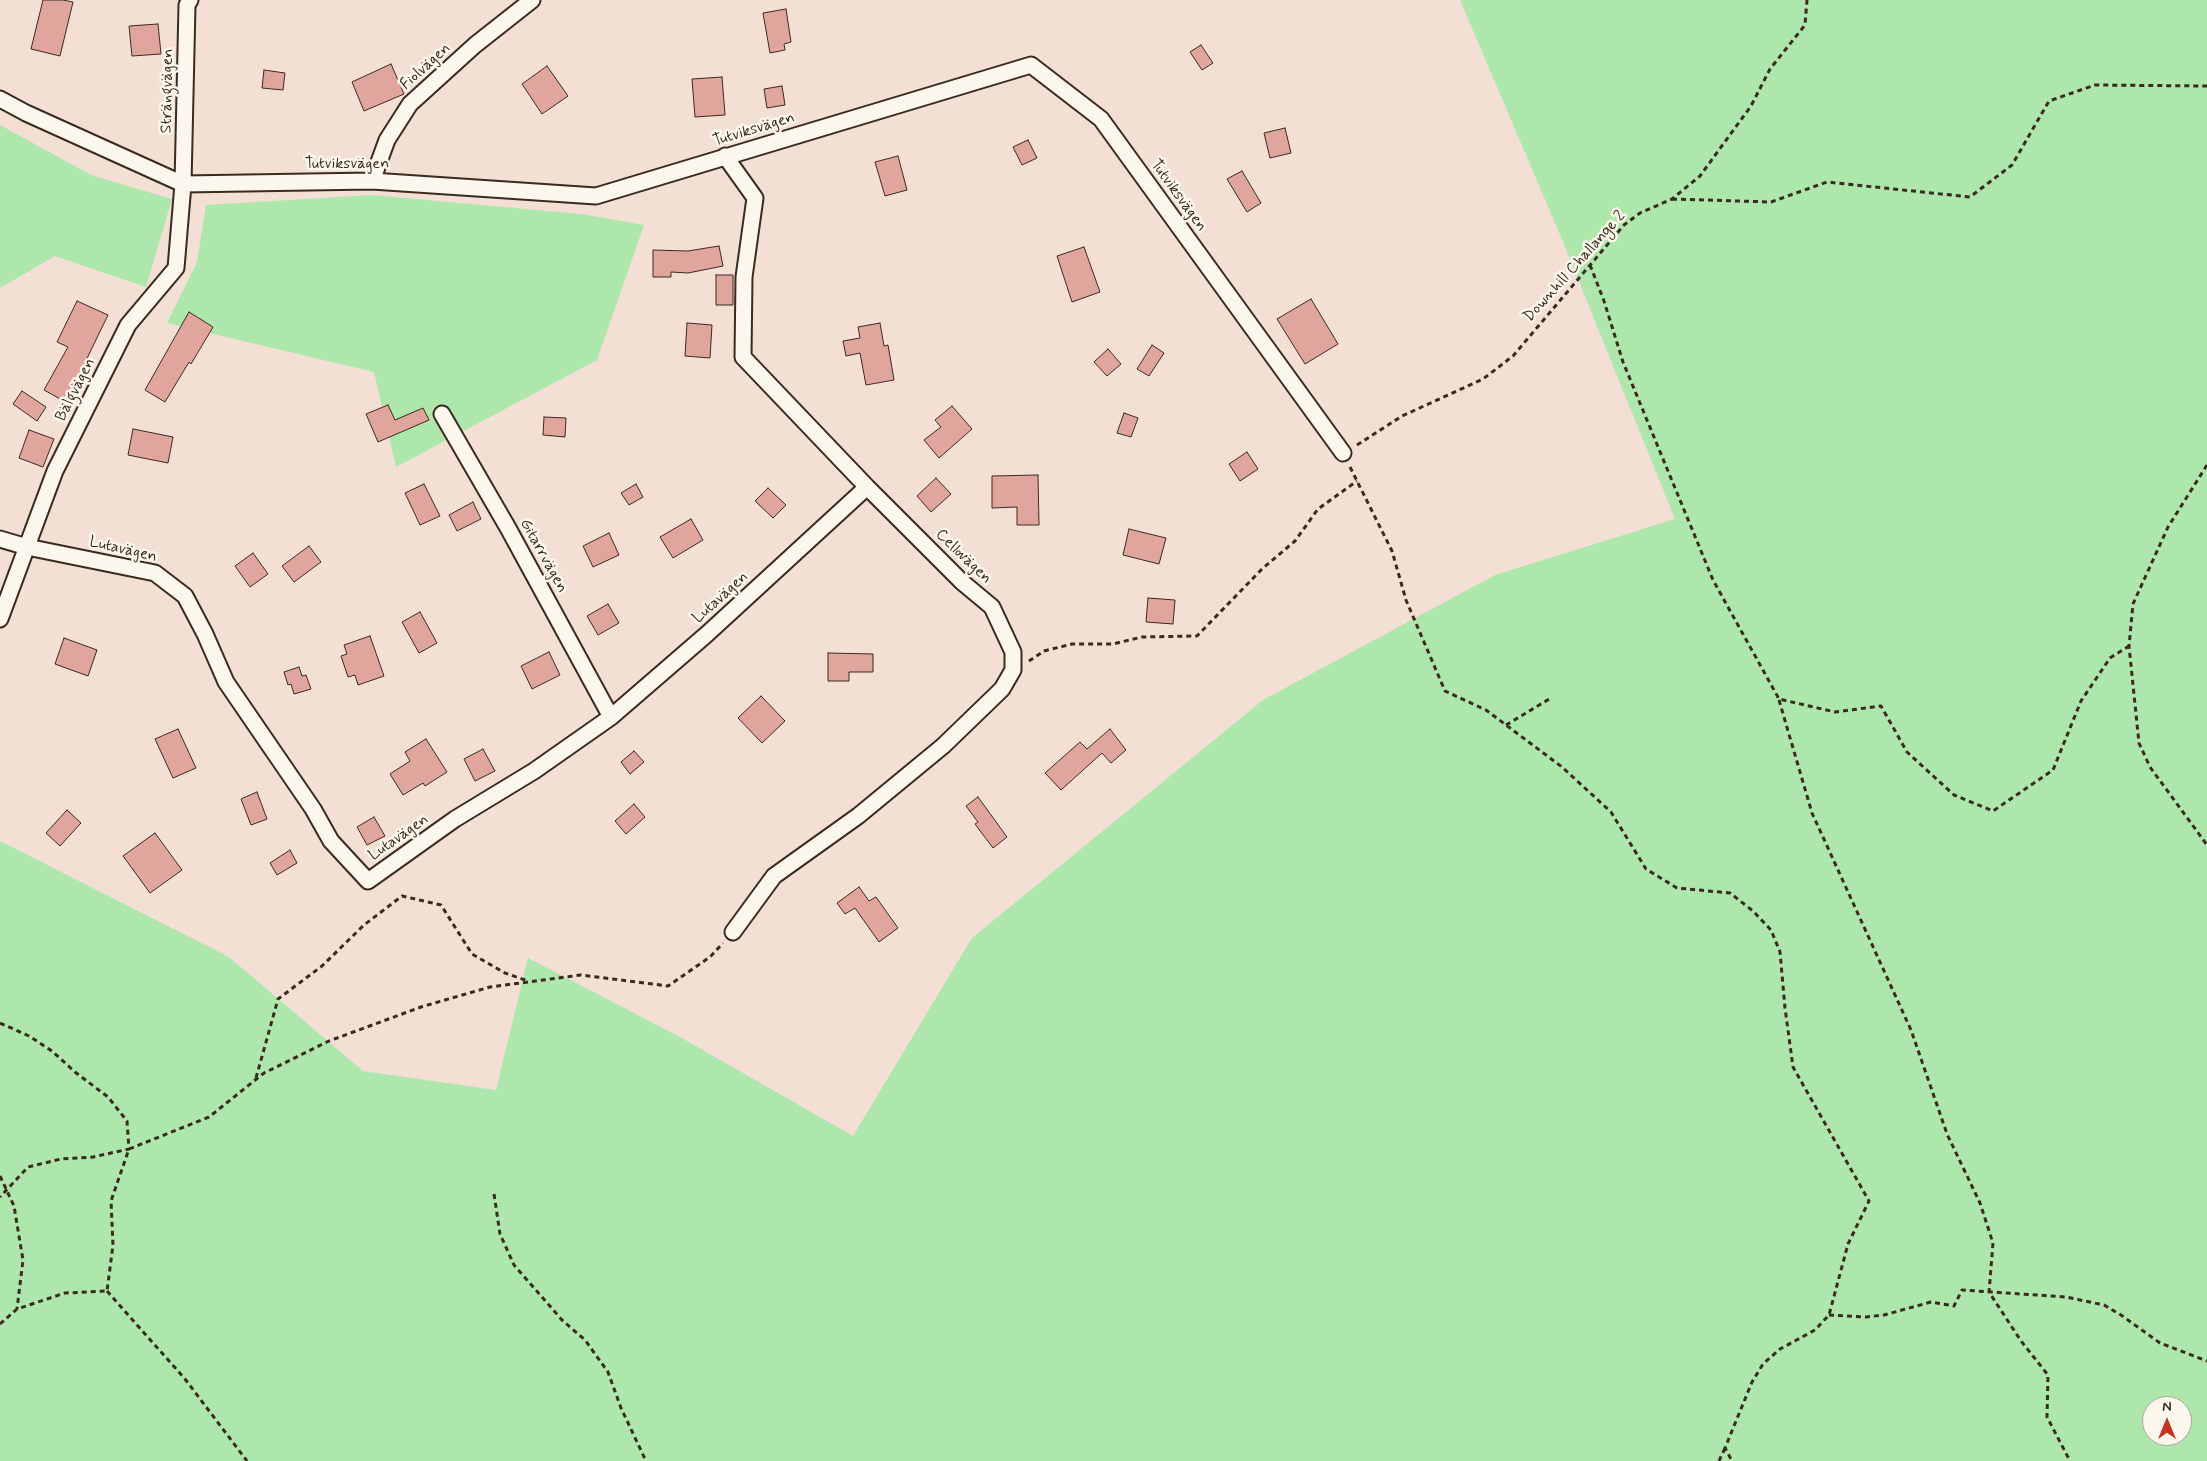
<!DOCTYPE html>
<meta charset="utf-8">
<style>
body{margin:0}
#map{position:relative;width:2207px;height:1461px;overflow:hidden;background:#f3dfd4;font-family:Mynerve,sans-serif}
canvas{display:block}
.north{position:absolute;left:2142px;top:1396px;width:50px;height:50px;box-sizing:border-box;background:#fbf7ec;border:1px solid #aea59a;border-radius:50%;rotate:0deg;font-size:14px;font-weight:700;line-height:20px;text-align:center;color:#3b2a1e}
.north::after{content:'';display:block;margin:auto;width:18px;height:22px;background:#c8321e;clip-path:polygon(50% 0,100% 100%,50% 72%,0 100%)}
</style>
<div id="map">
<canvas width="2207" height="1461"></canvas>
<div class="north">N</div>
</div>
<script>
const context = document.querySelector('canvas').getContext('2d');
context.lineJoin = 'round';
function paint(path, color) { context.fillStyle = color; context.fill(path, 'evenodd'); }
const toPath = rows => new Path2D(rows.map(r => 'M' + r).join(''));
function trace(path, color, width, dash) { context.strokeStyle = color; context.lineWidth = width; context.lineCap = dash ? 'butt' : 'round'; context.setLineDash(dash || []); context.stroke(path); }
function drawText(font, color, halo, rows, align = 'center') {
  context.font = font + ' Mynerve,sans-serif'; context.lineWidth = 5; context.setLineDash([]); context.textBaseline = 'middle'; context.strokeStyle = halo; context.fillStyle = color; for (const [text, x, y, turn = 0] of rows) {
    context.save(); context.translate(x, y); context.rotate((+turn || 0) * Math.PI / 180); context.textAlign = isNaN(turn) ? turn : align; if (halo) context.strokeText(text, 0, 0); context.fillText(text, 0, 0); context.restore();
  }
}
const green = toPath([
 [1460,0,2207,0,2207,1461,0,1461,0,841,229,957,363,1071,496,1090,528,958,680,1037,853,1136,972,938,1263,700,1495,575,1675,519,1561,237],
 [2152,1406,2182,1406,2182,1436,2152,1436],
 [0,125,91,175,172,199,146,287,55,256,0,288],
 [372,195,581,214,644,225,597,360,396,467,374,372,167,323,197,262,206,205]
]);
const building = toPath([
 [43,0,63,0,73,2,60,56,31,49,43,0],
 [786,9,791,42,784,44,785,50,770,53,763,13,786,9],
 [158,24,161,54,132,56,129,26,158,24],
 [1201,45,1213,63,1202,70,1190,52,1201,45],
 [391,64,404,94,364,111,352,82,391,64],
 [547,66,568,96,542,114,522,84,547,66],
 [264,70,285,73,283,90,262,88,264,70],
 [722,77,725,115,695,117,692,79,722,77],
 [782,86,785,105,767,108,764,89,782,86],
 [1285,128,1291,153,1270,158,1264,133,1285,128],
 [1028,140,1037,158,1022,165,1013,147,1028,140],
 [898,156,907,190,885,196,875,162,898,156],
 [1242,171,1261,203,1247,212,1227,179,1242,171],
 [719,246,723,266,688,273,671,272,671,277,653,277,653,250,688,251,719,246],
 [1084,247,1100,292,1072,302,1057,256,1084,247],
 [716,275,733,275,733,305,716,305,716,275],
 [1311,299,1338,344,1305,364,1277,319,1311,299],
 [77,301,108,315,78,377,85,381,71,405,44,390,68,347,57,342,77,301],
 [189,312,213,327,191,364,189,362,165,402,145,390,189,312],
 [687,323,712,325,710,358,685,356,687,323],
 [880,323,884,346,888,345,894,380,866,385,860,353,846,356,843,341,860,338,858,327,880,323],
 [1152,345,1164,353,1149,376,1137,369,1152,345],
 [1108,349,1121,364,1107,376,1094,362,1108,349],
 [22,391,46,407,37,421,13,404,22,391],
 [388,405,395,420,423,408,429,420,378,442,366,414,388,405],
 [952,406,972,429,939,458,924,440,941,427,935,420,952,406],
 [1124,413,1138,418,1131,437,1117,433,1124,413],
 [544,417,566,418,565,437,543,435,544,417],
 [133,429,173,437,168,463,128,455,133,429],
 [29,430,54,439,43,467,19,458,29,430],
 [1247,452,1258,469,1240,481,1229,464,1247,452],
 [1038,475,1039,525,1017,525,1017,507,992,508,992,476,1038,475],
 [936,478,951,494,931,512,917,496,936,478],
 [424,484,440,516,420,525,405,493,424,484],
 [636,484,643,497,629,505,621,493,636,484],
 [768,488,786,505,773,518,755,501,768,488],
 [473,502,481,519,457,531,449,515,473,502],
 [691,519,703,540,673,558,660,537,691,519],
 [1129,529,1166,538,1159,564,1123,555,1129,529],
 [609,533,619,555,593,567,583,546,609,533],
 [309,546,321,562,294,582,282,566,309,546],
 [253,553,268,574,250,587,235,566,253,553],
 [1148,598,1175,600,1173,624,1146,622,1148,598],
 [608,604,619,623,598,635,587,616,608,604],
 [420,612,437,643,419,653,402,622,420,612],
 [370,636,384,676,358,685,355,675,348,677,341,656,347,654,344,645,370,636],
 [64,638,97,650,88,676,55,664,64,638],
 [549,652,560,675,532,689,521,666,549,652],
 [828,653,873,654,873,672,849,672,849,681,828,681,828,653],
 [299,667,302,676,306,675,311,689,294,694,291,684,288,685,284,672,299,667],
 [761,696,785,721,762,743,738,718,761,696],
 [178,729,196,768,173,778,155,739,178,729],
 [1110,729,1126,750,1111,763,1102,753,1061,790,1045,773,1080,742,1087,749,1110,729],
 [426,739,447,772,425,786,423,783,403,795,390,774,410,761,405,752,426,739],
 [483,749,495,771,475,781,464,759,483,749],
 [634,751,644,762,630,774,621,762,634,751],
 [257,792,267,819,251,825,241,799,257,792],
 [978,797,1007,837,993,848,975,824,978,822,966,806,978,797],
 [634,804,645,817,626,834,615,821,634,804],
 [67,810,81,823,60,846,46,833,67,810],
 [374,817,385,836,367,845,357,827,374,817],
 [155,833,182,870,150,893,123,856,155,833],
 [290,850,297,863,277,875,270,863,290,850],
 [859,887,869,901,876,897,898,928,879,942,855,908,845,914,837,903,859,887]
]);
const path = toPath([
 [1672,199,1771,202,1827,182,1970,197,2012,165,2049,101,2095,85,2207,86],
 [1590,265,1604,301,1623,362,1713,580,1779,699,1835,712,1881,706,1907,752,1954,795,1993,811,2053,770,2081,701,2110,658,2129,646],
 [1357,445,1402,416,1483,379,1513,356,1624,225,1640,213,1672,199,1700,176,1751,106,1770,69,1805,25,1807,0],
 [2207,465,2168,527,2133,604,2129,646,2139,743,2150,767,2207,845],
 [1350,467,1392,551,1406,600,1445,691,1486,710,1562,767,1611,812,1646,869,1677,888,1730,893,1753,911,1771,930,1780,952,1785,1008,1793,1067,1869,1201,1848,1244,1829,1315,1815,1330,1780,1349,1763,1364,1752,1382,1725,1448,1732,1461],
 [1029,661,1044,651,1072,644,1113,644,1142,637,1197,636,1262,569,1295,541,1318,509,1357,481],
 [1779,700,1812,813,1911,1030,1947,1134,1980,1203,1993,1243,1989,1292,2021,1341,2048,1375,2047,1417,2070,1461],
 [1506,725,1551,698],
 [0,1023,29,1036,52,1051,75,1072,108,1097,127,1121,129,1149,93,1157,61,1159,28,1167,0,1197],
 [256,1078,278,999,322,966,364,925,402,896,441,905,472,954,505,973,528,981],
 [0,1176,14,1206,23,1260,17,1309],
 [494,1194,500,1234,514,1265,562,1320,585,1340,608,1372,621,1408,646,1461],
 [107,1291,185,1379,247,1461],
 [1829,1315,1866,1317,1884,1315,1931,1302,1954,1306,1962,1290,2066,1297,2104,1305,2121,1315,2160,1343,2207,1361],
 [0,1324,17,1309,65,1293,107,1291,113,1245,111,1201,129,1149,209,1117,264,1073,329,1041,421,1007,490,987,581,975,668,986,710,957,723,943],
 [1719,1461,1725,1448]
]);
const street = toPath([
 [0,99,26,113,183,184,372,181,596,196,1031,65,1101,119,1343,453],
 [725,156,755,198,744,277,743,357,867,487,962,582,992,607,1013,652,1013,670,1002,689,943,746,858,816,774,876,733,932],
 [372,181,387,140,410,104,475,45,532,0],
 [442,414,508,528,611,717],
 [0,539,27,547,155,573,185,596,205,634,226,682,313,809,331,841,368,881,455,819,534,771,611,717,707,634,867,487],
 [0,619,55,471,128,325,176,268,183,184,187,5,190,0]
]);
const streetNames = [
 ["Fiolvägen",426,67,-42],
 ["Strängvägen",168,91,-89],
 ["Tutviksvägen",754,130,-17],
 ["Tutviksvägen",347,165],
 ["Tutviksvägen",1178,196,54],
 ["Downhill Challange 2",1575,267,-48],
 ["Bälgvägen",76,390,-63],
 ["Lutavägen",123,550,13],
 ["Gitarrvägen",543,556,61],
 ["Cellovägen",963,557,44],
 ["Lutavägen",721,598,-42],
 ["Lutavägen",399,838,-35]
];
paint(green, '#ade7ac');
paint(building, '#e0a69d');
trace(building, '#3b2a1e', 1);
trace(street, '#3b2a1e', 19);
trace(path, '#3b2a1e', 3, [5, 4]);
trace(street, '#fbf7ec', 15);
drawText('16px', '#3b2a1e', '#fbf7ec', streetNames);
</script>
